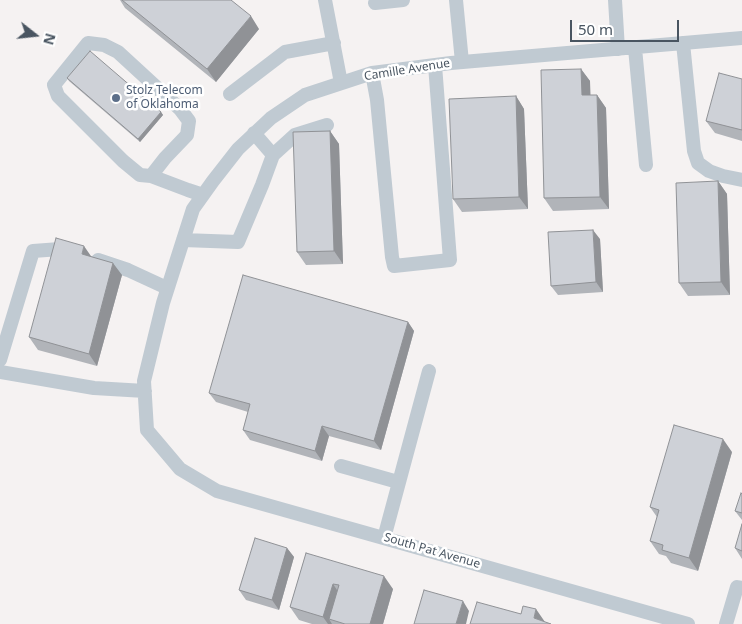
<!DOCTYPE html>
<style>
body{margin:0}
#map{position:relative;width:742px;height:624px;overflow:hidden;background:#f5f2f2;font-family:"Noto Sans",sans-serif}
canvas{display:block}
.north{position:absolute;left:10px;top:10px;width:50px;height:50px;-webkit-text-stroke:4px #fff;paint-order:stroke;rotate:106deg;font-size:14px;font-weight:700;line-height:20px;text-align:center;color:#495561}
.north::after{content:'';display:block;margin:auto;width:18px;height:22px;background:#495561;clip-path:polygon(50% 0,100% 100%,50% 72%,0 100%)}
.scale{position:absolute;left:570px;top:20px;width:109px;height:22px;box-sizing:border-box;border:2px solid #495561;border-top:0;padding-left:6px;font-size:15px;line-height:18px;white-space:nowrap;color:#495561;-webkit-text-stroke:4px #fff;paint-order:stroke}
</style>
<div id="map">
<canvas width="742" height="624"></canvas>
<div class="north">N</div>
<div class="scale">50 m</div>
</div>
<script>
const context = document.querySelector('canvas').getContext('2d');
context.lineJoin = 'round';
const toPath = rows => new Path2D(rows.map(r => 'M' + r).join(''));
function trace(path, color, width, dash) { context.strokeStyle = color; context.lineWidth = width; context.lineCap = dash ? 'butt' : 'round'; context.setLineDash(dash || []); context.stroke(path); }
function paint(path, color) { context.fillStyle = color; context.fill(path, 'evenodd'); }
function drawText(font, color, halo, rows, align = 'center') {
  context.font = font + ' "Noto Sans",sans-serif'; context.lineWidth = 5; context.setLineDash([]); context.textBaseline = 'middle'; context.strokeStyle = halo; context.fillStyle = color; for (const [text, x, y, turn = 0] of rows) {
    context.save(); context.translate(x, y); context.rotate((+turn || 0) * Math.PI / 180); context.textAlign = isNaN(turn) ? turn : align; if (halo) context.strokeText(text, 0, 0); context.fillText(text, 0, 0); context.restore();
  }
}
const minor = toPath([
 [325,0,341,83],
 [456,0,462,62],
 [615,0,618,49],
 [375,3,403,0],
 [683,43,694,151,698,163,709,171,723,176,742,180],
 [635,48,646,165],
 [372,73,377,100,392,257,394,266,450,260,435,65],
 [230,94,285,52,334,43],
 [254,133,273,155,295,135,327,125],
 [151,176,165,158,187,135,189,121,180,109,118,52,104,45,88,43,54,85,58,96,123,161,140,175,151,176,188,190,203,195],
 [183,240,238,242,262,185,273,155],
 [98,260,128,270,167,288],
 [0,360,33,251,60,249,70,252],
 [0,372,94,388,145,391],
 [341,466,398,482],
 [384,538,429,371],
 [688,624,217,491,180,469,147,430,144,381,163,303,193,209,213,181,238,149,271,118,305,95,372,73,451,63,742,38],
 [726,624,737,587,742,588]
]);
const wall = toPath([
 [120,0,122,0,259,29,216,82,125,8],
 [581,69,590,81,590,95,597,95,606,108,609,209,553,211,544,198],
 [67,78,161,112,163,115,140,142,69,81],
 [742,79,742,141,715,133,706,121],
 [516,96,524,109,528,209,462,212,453,199],
 [330,131,339,144,343,264,306,265,297,252],
 [718,181,727,194,730,295,688,296,679,283],
 [600,239,603,292,558,295,551,286],
 [91,256,122,275,97,366,38,350,29,337],
 [408,322,414,331,381,450,329,436,322,461,250,440,243,430,248,412,216,402,209,393],
 [732,452,698,571,671,563,666,556,659,554,650,541,657,517,650,507],
 [742,494,742,520,735,511],
 [287,548,294,557,279,610,246,600,239,590],
 [735,548,742,551,742,559],
 [306,553,393,589,383,624,312,624,299,620,290,607]
]);
const shadedWall = toPath([
 [251,16,259,29,216,82,207,69],
 [581,69,590,81,591,108,582,95],
 [597,95,606,108,609,209,600,197],
 [516,96,524,109,528,209,519,197],
 [161,112,163,115,140,142,138,139],
 [330,131,339,144,343,264,334,251],
 [718,181,727,194,730,295,721,282],
 [593,230,600,239,603,292,596,282],
 [84,246,93,259,82,254],
 [113,263,122,275,97,366,89,354],
 [408,322,414,331,381,450,374,441],
 [322,426,329,436,322,461,315,451],
 [723,439,732,452,698,571,689,558],
 [287,548,294,557,279,610,272,600],
 [384,576,393,589,383,624,370,624],
 [333,584,341,596,329,619,332,624,328,624,323,617],
 [463,601,469,611,466,624,456,624],
 [536,609,545,622,534,618]
]);
const building = toPath([
 [122,0,231,0,251,16,207,69,122,0],
 [90,51,161,112,138,139,67,78,90,51],
 [581,69,582,95,597,95,600,197,544,198,541,70,581,69],
 [719,73,742,79,742,130,706,121,719,73],
 [516,96,519,197,453,199,449,99,516,96],
 [330,131,334,251,297,252,293,132,330,131],
 [718,181,721,282,679,283,676,183,718,181],
 [593,230,596,282,551,286,548,232,593,230],
 [56,238,84,246,82,254,113,263,89,354,29,337,56,238],
 [243,275,408,322,374,441,322,426,315,451,243,430,250,404,209,393,243,275],
 [674,425,723,439,689,558,662,550,663,545,650,541,659,510,650,507,674,425],
 [741,493,742,494,742,513,735,511,741,493],
 [742,524,742,551,735,548,742,524],
 [255,538,287,548,272,600,239,590,255,538],
 [306,553,384,576,370,624,345,624,329,619,339,585,333,584,323,617,290,607,306,553],
 [424,590,463,601,456,624,414,624,424,590],
 [477,602,521,614,523,606,536,609,534,618,551,624,470,624,477,602]
]);
const markers = [
 [116,98,5,"#5c6f8a"]
];
const streetNames = [
 ["Camille Avenue",407,70,-9],
 ["South Pat Avenue",432,551,16]
];
const serviceNames = [
 ["Stolz Telecom",126,91],
 ["of Oklahoma",126,105]
];
trace(minor, '#c0cad2', 14);
paint(wall, '#b1b4b9');
paint(shadedWall, '#909296');
paint(building, '#ced1d7');
trace(building, '#909296', 1);
for (const [x, y, r, color] of markers) { const dot = new Path2D(); dot.arc(x, y, r, 0, 2 * Math.PI); context.fillStyle = color; context.fill(dot); trace(dot, '#fff', 2); }
drawText('12px', '#495561', '#fff', streetNames);
drawText('12px', '#4e5e75', '#fff', serviceNames, 'left');
</script>
